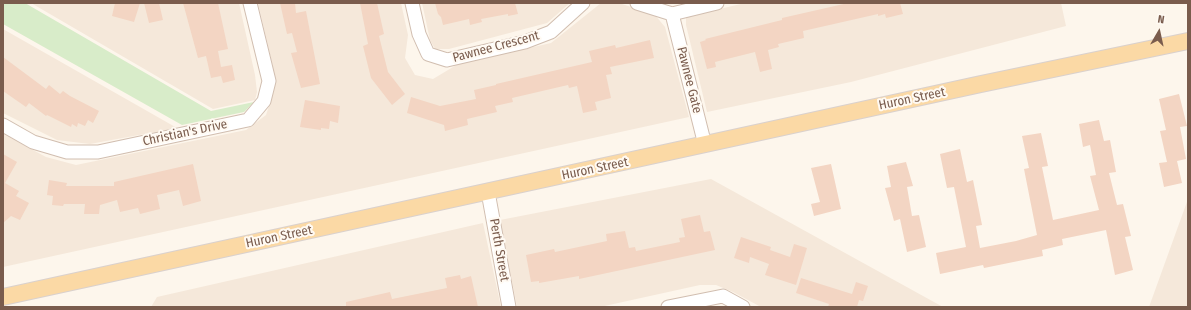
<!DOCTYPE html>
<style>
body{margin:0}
#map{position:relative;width:1191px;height:310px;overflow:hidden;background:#fdf6ec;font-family:"Fira Sans Condensed",sans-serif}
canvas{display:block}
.frame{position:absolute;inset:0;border:4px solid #7a5c4d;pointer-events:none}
.north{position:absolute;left:1139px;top:12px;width:40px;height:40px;-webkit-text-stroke:3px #fffaf3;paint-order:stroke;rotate:9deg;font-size:11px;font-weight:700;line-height:16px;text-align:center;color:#7a5c4d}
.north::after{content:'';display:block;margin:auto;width:14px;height:18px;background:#7a5c4d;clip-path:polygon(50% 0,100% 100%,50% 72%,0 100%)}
</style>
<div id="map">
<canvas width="1191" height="310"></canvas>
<div class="frame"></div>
<div class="north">N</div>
</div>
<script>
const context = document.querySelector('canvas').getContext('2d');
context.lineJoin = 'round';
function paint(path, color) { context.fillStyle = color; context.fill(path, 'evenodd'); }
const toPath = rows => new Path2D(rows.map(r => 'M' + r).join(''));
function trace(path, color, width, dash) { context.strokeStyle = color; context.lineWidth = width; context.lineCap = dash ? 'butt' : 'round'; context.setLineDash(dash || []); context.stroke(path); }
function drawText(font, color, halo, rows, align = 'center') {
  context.font = font + ' "Fira Sans Condensed",sans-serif'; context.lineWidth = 4; context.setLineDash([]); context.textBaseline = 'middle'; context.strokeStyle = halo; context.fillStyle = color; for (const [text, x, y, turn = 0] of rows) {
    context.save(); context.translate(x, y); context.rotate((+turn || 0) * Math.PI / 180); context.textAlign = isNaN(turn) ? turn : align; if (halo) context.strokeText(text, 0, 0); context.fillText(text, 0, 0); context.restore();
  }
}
const residential = toPath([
 [31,3,239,3,255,75,257,92,255,100,213,109],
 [258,3,401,3,408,35,405,58,415,75,433,79,458,64,551,43,601,3,619,3,655,15,665,27,689,117,3,267,3,134,46,157,76,165,246,130,266,115,274,91,273,67],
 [422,3,570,3,547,23,449,49,435,49,430,40],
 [745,3,1061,3,1066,26,851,82,707,112,686,25,686,17],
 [3,29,177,128,90,144,57,140,3,113],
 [711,179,943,307,761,307,733,292,716,285,700,285,600,307,517,307,500,220],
 [1188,199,1188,307,1149,307],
 [483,223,501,307,151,307,157,297]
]);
const green = toPath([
 [3,3,25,3,211,111,254,102,244,112,182,125,3,24]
]);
const building = toPath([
 [115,3,140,3,134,22,112,16],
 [144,3,159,3,163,20,149,23],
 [183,3,218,3,228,49,218,51,221,67,232,65,235,80,223,83,221,76,211,78,206,56,198,58],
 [280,3,295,3,296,13,306,11,320,84,301,88,291,53,297,52,292,33,287,34],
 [360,3,377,3,384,34,379,36,388,72,405,94,392,105,371,78,363,46,368,44],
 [435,3,515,3,518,14,508,16,508,14,481,19,482,22,470,25,469,19,443,25,441,17,438,14],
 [848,3,900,3,903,14,886,18,885,14,878,16,878,14,803,31,804,38,778,44,779,47,768,50,772,69,760,72,755,52,715,62,716,67,707,69,700,42,706,40,705,39,782,20,782,18],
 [650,40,654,58,610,67,612,74,606,75,611,98,595,102,597,110,583,113,577,86,569,88,568,85,512,98,513,102,495,106,497,112,467,119,468,125,445,131,444,125,407,113,411,97,440,106,476,99,474,90,496,85,496,84,592,62,589,51,615,45,616,48],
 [3,57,46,89,49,85,60,94,63,91,70,96,99,111,93,123,88,120,85,126,78,123,77,127,72,124,71,127,47,115,46,116,29,103,26,107,3,91],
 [1179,94,1187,126,1180,127,1186,159,1177,161,1182,183,1164,187,1159,163,1167,162,1160,131,1166,130,1159,99],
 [305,100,340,106,338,123,330,121,329,129,321,128,321,130,300,127],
 [1099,120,1104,141,1110,140,1116,172,1109,173,1117,205,1123,204,1131,236,1125,237,1133,270,1115,275,1106,230,1062,239,1063,245,1042,250,1043,256,984,268,983,265,940,274,936,253,966,247,954,187,947,188,940,154,960,149,967,182,973,180,982,225,976,226,980,248,1016,241,1037,235,1024,169,1029,168,1022,136,1041,133,1048,166,1042,167,1053,220,1099,210,1090,176,1096,175,1090,145,1083,147,1079,124],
 [3,154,17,162,5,183,19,191,16,196,29,203,20,220,11,216,3,223],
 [906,162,913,186,907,187,912,216,919,215,926,247,907,252,900,219,894,221,885,188,891,187,887,166],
 [193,164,201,201,183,206,179,190,157,195,160,209,140,214,138,208,120,212,117,200,100,205,99,214,84,214,85,204,64,204,63,206,52,205,53,196,47,195,49,180,67,183,66,186,114,186,114,182],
 [831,164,841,209,814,216,811,204,820,202,811,168],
 [700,215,704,232,710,231,715,250,579,279,579,276,539,283,539,281,531,282,526,255,554,249,555,252,607,241,606,234,625,231,629,248,635,247,636,251,680,242,679,238,685,237,681,219],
 [741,237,771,247,770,250,790,257,794,244,807,248,796,285,765,275,769,264,750,257,749,263,734,258],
 [460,275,461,279,471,276,478,307,346,307,346,302,390,292,392,299,447,288,445,278],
 [801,278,852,294,856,282,868,286,863,301,859,300,857,307,828,307,829,304,796,293]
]);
const minor = toPath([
 [412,3,419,34,428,54,447,60,525,42,551,32,583,3],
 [637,3,672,14,717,3],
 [672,14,705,145],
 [3,125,33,142,67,152,98,152,248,120,264,101,269,81,250,3],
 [488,192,509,307],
 [668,307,723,296,743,307]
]);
const major = toPath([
 [3,297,981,84,1188,41]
]);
const streetNames = [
 ["Pawnee Crescent",496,47,-15],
 ["Pawnee Gate",689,80,76],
 ["Huron Street",912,99,-12],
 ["Christian's Drive",185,133,-12],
 ["Huron Street",595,169,-12],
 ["Huron Street",279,237,-12],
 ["Perth Street",499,250,80]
];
paint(residential, '#f5e8da');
paint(green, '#d8ecc9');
paint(building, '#f3d5c3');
trace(minor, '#d1beb0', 15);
trace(major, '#dad1cd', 18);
trace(minor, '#fff', 13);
trace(major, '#fbd9a5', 16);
drawText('13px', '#7a5c4d', '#fffaf3', streetNames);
</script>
